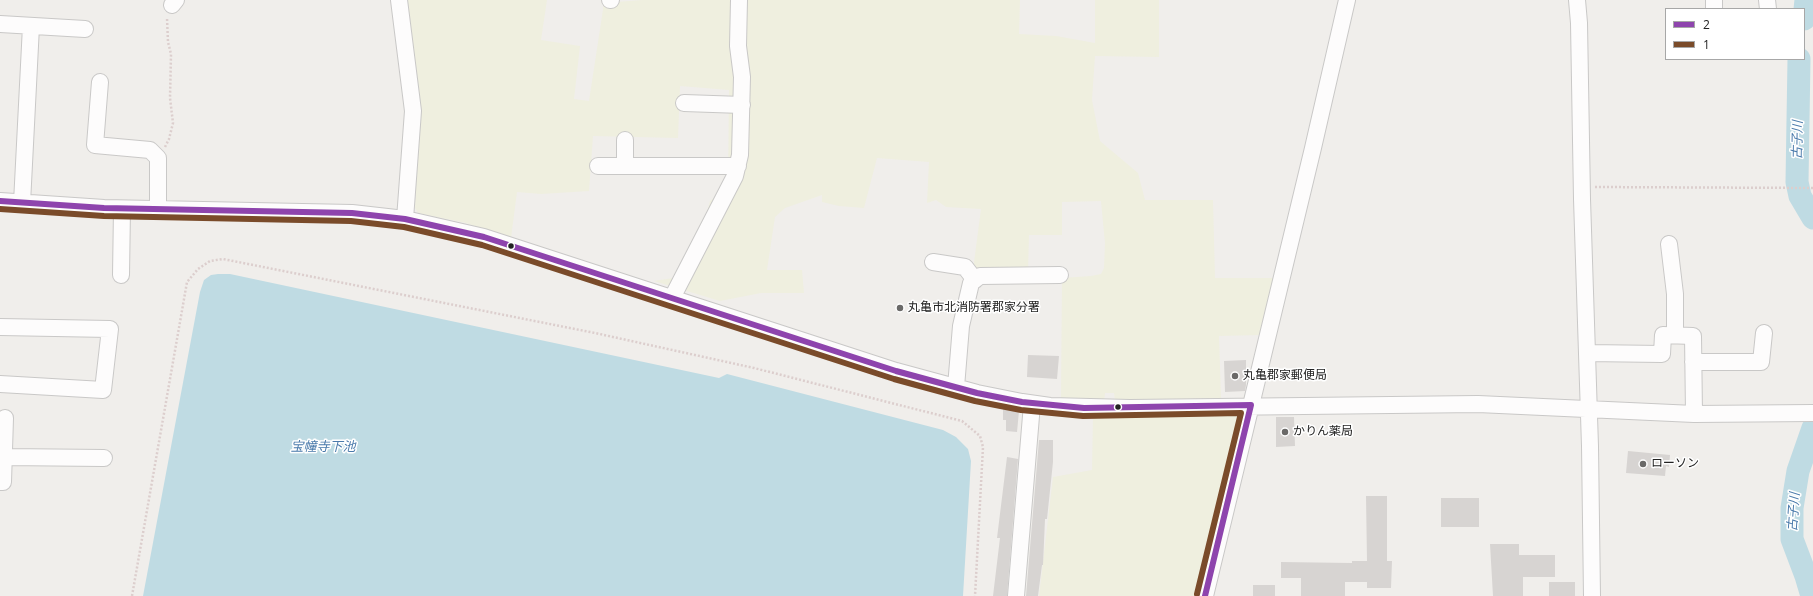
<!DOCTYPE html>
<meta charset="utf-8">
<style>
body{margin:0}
#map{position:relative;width:1813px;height:596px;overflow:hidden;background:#f0eeeb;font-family:"Open Sans",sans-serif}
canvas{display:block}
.legend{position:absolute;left:1665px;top:8px;width:140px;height:52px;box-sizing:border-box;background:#fff;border:1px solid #a7a7a7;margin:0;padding:5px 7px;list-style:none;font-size:12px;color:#222}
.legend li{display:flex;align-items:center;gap:8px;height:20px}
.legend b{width:20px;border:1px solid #a7a7a7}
</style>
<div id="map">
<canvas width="1813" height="596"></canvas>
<ul class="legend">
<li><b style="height:5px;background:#8e44ad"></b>2</li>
<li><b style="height:5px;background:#7a4b2a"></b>1</li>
</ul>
</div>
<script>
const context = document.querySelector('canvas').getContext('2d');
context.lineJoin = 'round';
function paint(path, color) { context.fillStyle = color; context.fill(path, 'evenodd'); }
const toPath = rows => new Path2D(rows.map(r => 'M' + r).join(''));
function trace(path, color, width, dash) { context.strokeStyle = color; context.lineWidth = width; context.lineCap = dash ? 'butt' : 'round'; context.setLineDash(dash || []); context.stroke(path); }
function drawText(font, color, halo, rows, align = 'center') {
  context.font = font + ' "Open Sans","Noto Sans JP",sans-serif'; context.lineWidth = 3; context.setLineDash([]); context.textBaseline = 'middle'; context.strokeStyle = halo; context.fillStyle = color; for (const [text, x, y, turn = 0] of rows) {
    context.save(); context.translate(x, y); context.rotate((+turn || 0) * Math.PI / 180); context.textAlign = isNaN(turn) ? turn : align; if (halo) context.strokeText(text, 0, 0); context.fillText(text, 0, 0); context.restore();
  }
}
const farmland = toPath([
 [404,0,547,0,541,40,580,46,574,99,589,101,604,3,642,0,1020,0,1019,34,1056,36,1095,43,1095,0,1159,0,1159,57,1095,56,1092,100,1100,141,1138,173,1145,200,1213,200,1215,278,1274,278,1260,335,1219,336,1221,398,1115,401,1114,393,1105,393,1104,402,1061,398,1062,278,1091,276,1101,274,1104,268,1105,243,1101,201,1062,202,1062,235,1029,235,1028,271,973,270,981,209,946,207,936,200,927,203,929,162,877,158,864,208,839,206,822,202,822,195,785,208,775,217,767,270,802,270,804,293,761,293,720,301,654,281,673,278,687,269,695,255,710,201,728,187,729,90,680,86,678,138,593,136,589,191,541,194,517,192,511,238,466,223,418,213,415,208,419,116],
 [1245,414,1200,596,1039,596,1053,477,1092,470,1093,415]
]);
const water = toPath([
 [218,274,230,274,719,378,727,374,943,430,956,437,968,449,971,461,963,596,143,596,200,292,204,280,211,275]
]);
const river = toPath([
 [1804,19,1806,0],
 [1799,59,1797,182,1800,196,1813,218],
 [1812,596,1806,576,1792,539,1792,508,1798,471,1813,428]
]);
const building = toPath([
 [1028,355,1059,356,1057,379,1027,377],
 [1246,360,1246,385,1245,391,1225,392,1224,361],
 [1003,409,1019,411,1017,432,1006,431,1006,420,1003,420],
 [1276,417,1294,417,1295,446,1276,447],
 [1039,440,1053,440,1053,462,1047,519,1045,519,1043,565,1042,565,1038,596,1026,596],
 [1628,451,1670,455,1669,467,1666,466,1665,476,1626,473],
 [1007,457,1018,459,1007,596,993,596,1000,538,997,538],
 [1366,496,1387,496,1387,561,1392,561,1391,588,1367,588,1367,582,1345,582,1345,596,1301,596,1301,578,1281,578,1281,562,1352,563,1352,561,1367,561],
 [1441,498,1479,498,1479,527,1441,527],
 [1490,544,1519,544,1519,555,1555,555,1555,577,1523,577,1523,596,1493,596],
 [1549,582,1575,582,1575,596,1549,596],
 [1253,585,1275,585,1275,596,1253,596]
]);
const path = toPath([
 [165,147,169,139,173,123,170,98,171,54,168,42,167,18],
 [1595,187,1813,188],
 [132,596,187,282,198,269,210,261,223,259,595,333,754,368,962,421,980,436,983,447,975,596]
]);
const minor = toPath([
 [399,0,413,111,405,219],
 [610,0,611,0],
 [1577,0,1579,23,1582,199,1590,446,1592,596],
 [1767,0,1768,9],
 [172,5,176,0],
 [1714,9,1714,0],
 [0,24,85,29],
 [100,82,95,145,150,150,158,158,158,209],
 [684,103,742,105],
 [598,166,738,166],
 [625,166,625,140],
 [0,201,104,208,352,213,405,219,484,237,896,371,977,393,1022,402,1050,406,1130,408,1478,404,1694,414,1813,413],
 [22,203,31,26],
 [1669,244,1675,294,1675,335],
 [933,262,965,267,975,280],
 [121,275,122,209],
 [672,298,735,176,740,155,742,77,738,46,739,0],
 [0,327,110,329,103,390,0,384],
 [1587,353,1662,354,1663,335,1693,336,1694,414],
 [1693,362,1761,362,1764,333],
 [956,387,961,326,971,283,980,276,1060,275],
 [4,457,104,458],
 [0,482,3,482,5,418],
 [1016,596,1032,404],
 [1205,596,1313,148,1347,0]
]);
const bus1 = toPath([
 [0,201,104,208,352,213,405,219,484,237,896,371,977,393,1022,402,1084,408,1251,405,1205,596]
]);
const bus2 = toPath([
 [0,209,104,216,351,221,404,227,482,245,894,379,975,401,1021,410,1083,416,1241,413,1197,594]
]);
const markers = [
 [511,246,3.5,"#222"],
 [900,308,4,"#6a6968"],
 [1235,376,4,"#6a6968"],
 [1118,407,3.5,"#222"],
 [1285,432,4,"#6a6968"],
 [1643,464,4,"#6a6968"]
];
const poiNames = [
 ["丸亀市北消防署郡家分署",908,308],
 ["丸亀郡家郵便局",1243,376],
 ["かりん薬局",1293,432],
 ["ローソン",1651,464]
];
const waterNames = [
 ["古子川",1798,140,-89],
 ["宝幢寺下池",323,447],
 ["古子川",1794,512,-86]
];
paint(farmland, '#efefdf');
paint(water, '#bfdbe3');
trace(river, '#bfdbe3', 23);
paint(building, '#d7d4d2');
trace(minor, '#c9c8c7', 18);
trace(path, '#dccecd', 2.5, [2, 2]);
trace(minor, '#fdfcfc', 16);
trace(bus1, '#8e44ad', 6);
trace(bus2, '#7a4b2a', 6);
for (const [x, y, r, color] of markers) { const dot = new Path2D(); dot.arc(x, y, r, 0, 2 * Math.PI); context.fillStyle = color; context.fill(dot); trace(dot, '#fff', 1.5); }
drawText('12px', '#222', '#fff', poiNames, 'left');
drawText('italic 13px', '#4a7aab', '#fff', waterNames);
</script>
